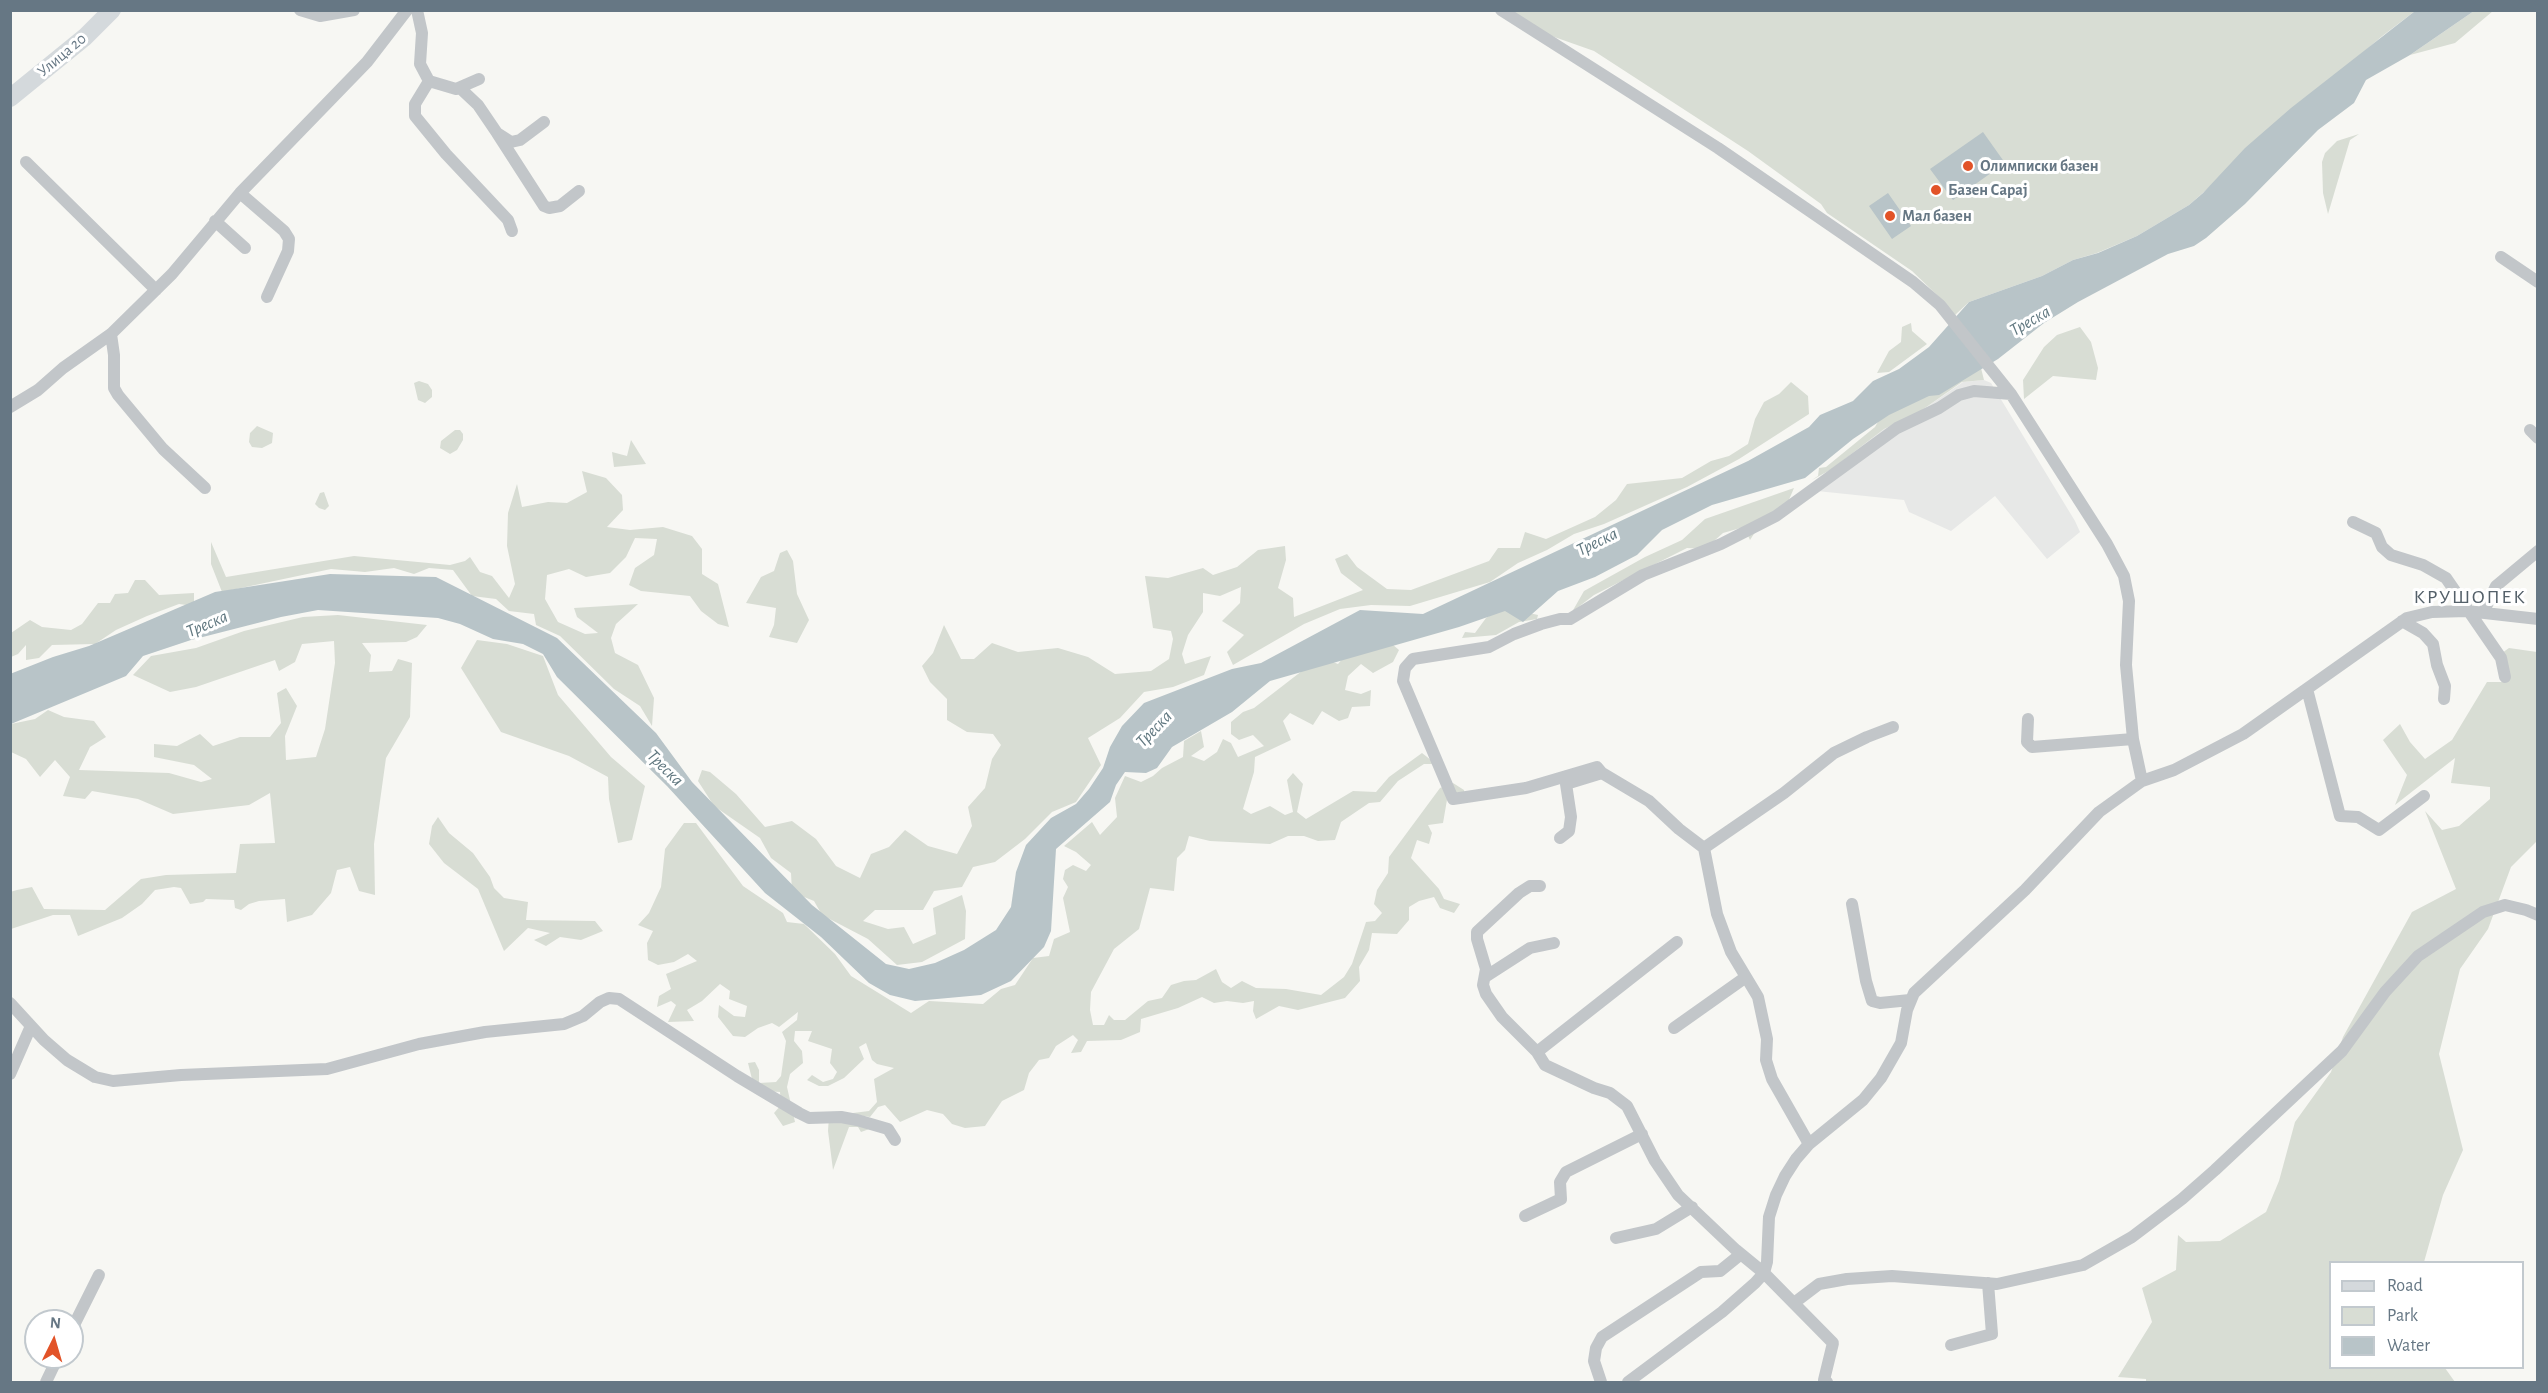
<!DOCTYPE html>
<meta charset="utf-8">
<style>
body{margin:0}
#map{position:relative;width:2548px;height:1393px;overflow:hidden;background:#f7f7f3;font-family:"Alegreya Sans",sans-serif}
canvas{display:block}
.frame{position:absolute;inset:0;border:12px solid #667784;pointer-events:none}
.legend{position:absolute;left:2329px;top:1261px;width:195px;height:108px;box-sizing:border-box;background:#fff;border:2px solid #c2c9ce;margin:0;padding:8px 10px;list-style:none;font-size:18px;color:#667784}
.legend li{display:flex;align-items:center;gap:12px;height:30px}
.legend b{width:30px;border:2px solid #c2c9ce}
.north{position:absolute;left:24px;top:1309px;width:60px;height:60px;box-sizing:border-box;background:#fff;border:2px solid #c2c9ce;border-radius:50%;rotate:5deg;font-size:16px;font-weight:700;line-height:24px;text-align:center;color:#667784}
.north::after{content:'';display:block;margin:auto;width:21px;height:27px;background:#e25328;clip-path:polygon(50% 0,100% 100%,50% 72%,0 100%)}
</style>
<div id="map">
<canvas width="2548" height="1393"></canvas>
<div class="frame"></div>
<ul class="legend">
<li><b style="height:8px;background:#d4d9dc"></b>Road</li>
<li><b style="height:16px;background:#d8ddd4"></b>Park</li>
<li><b style="height:16px;background:#b8c4c8"></b>Water</li>
</ul>
<div class="north">N</div>
</div>
<script>
const context = document.querySelector('canvas').getContext('2d');
context.lineJoin = 'round';
function paint(path, color) { context.fillStyle = color; context.fill(path, 'evenodd'); }
const toPath = rows => new Path2D(rows.map(r => 'M' + r).join(''));
function trace(path, color, width, dash) { context.strokeStyle = color; context.lineWidth = width; context.lineCap = dash ? 'butt' : 'round'; context.setLineDash(dash || []); context.stroke(path); }
function drawText(font, color, halo, rows, align = 'center') {
  context.font = font + ' "Alegreya Sans",sans-serif'; context.lineWidth = 6; context.setLineDash([]); context.textBaseline = 'middle'; context.strokeStyle = halo; context.fillStyle = color; for (const [text, x, y, turn = 0] of rows) {
    context.save(); context.translate(x, y); context.rotate((+turn || 0) * Math.PI / 180); context.textAlign = isNaN(turn) ? turn : align; if (halo) context.strokeText(text, 0, 0); context.fillText(text, 0, 0); context.restore();
  }
}
const built = toPath([
 [1984,380,1991,383,2075,521,2080,532,2047,559,1995,496,1951,531,1909,512,1904,500,1817,491,1818,480,1884,429,1915,415,1963,382]
]);
const green = toPath([
 [1507,11,2415,11,2381,37,2189,205,2137,236,2097,253,2073,260,2042,276,1969,302,1955,315,1938,296,1912,271,1827,213,1821,204,1748,151,1594,51,1543,33],
 [2474,11,2493,11,2455,43,2410,55],
 [2359,134,2350,140,2328,214,2323,193,2322,162,2325,153,2337,141],
 [1911,323,1912,331,1927,344,1889,372,1877,373,1889,351,1901,342,1902,327],
 [2080,327,2091,342,2098,368,2096,380,2053,376,2024,399,2023,380,2044,347,2057,335],
 [1981,368,1984,380,1962,382,1915,415,1884,429,1832,469,1812,480,1818,476,1819,468,1826,467,1875,427,1883,413,1944,389],
 [419,381,428,384,432,390,432,397,425,403,418,400,414,383],
 [1791,382,1808,396,1809,414,1739,459,1687,487,1604,524,1574,534,1547,550,1518,563,1490,582,1410,606,1371,605,1340,609,1304,624,1233,665,1227,652,1244,635,1222,621,1240,603,1241,587,1220,596,1203,593,1203,612,1188,635,1182,654,1185,664,1211,656,1204,675,1173,687,1144,692,1120,718,1088,738,1101,765,1076,802,1052,812,1025,839,995,862,973,867,962,887,934,891,923,910,875,910,863,921,888,929,904,927,913,944,936,934,933,908,962,895,966,911,965,939,922,962,897,965,868,939,822,915,814,901,792,892,791,873,771,858,760,838,714,806,698,781,702,770,710,772,736,794,765,827,792,821,816,839,836,866,860,878,871,854,889,847,905,830,928,846,957,854,972,826,968,807,985,788,992,759,1001,745,993,734,967,732,947,720,947,699,930,682,922,666,933,653,944,625,961,659,974,659,992,643,1018,652,1058,648,1088,657,1115,674,1151,671,1169,659,1173,639,1171,631,1153,628,1145,576,1168,578,1203,568,1213,575,1237,567,1258,550,1285,546,1286,560,1278,588,1293,598,1294,617,1363,590,1341,573,1335,559,1347,554,1357,567,1387,589,1411,590,1489,561,1498,548,1520,548,1525,532,1546,539,1595,517,1616,500,1627,484,1682,478,1711,461,1729,456,1748,444,1755,419,1764,402,1779,394],
 [257,426,273,433,272,443,262,448,252,447,249,442,250,433],
 [455,430,460,430,463,434,463,440,457,450,450,454,440,448,441,441],
 [631,440,646,464,614,467,612,452,627,456],
 [582,471,606,478,622,495,623,510,607,527,630,530,663,527,692,536,702,549,702,574,718,584,729,627,718,624,701,611,690,596,641,591,629,585,635,568,654,555,657,539,635,538,626,557,610,573,586,577,569,569,547,575,545,599,558,622,585,634,598,633,577,617,574,608,638,604,616,624,611,638,615,653,638,665,654,698,652,726,640,706,614,689,560,636,536,625,534,614,509,611,496,599,472,596,453,570,429,568,414,574,394,568,365,572,331,569,222,592,211,564,211,542,226,577,354,556,450,565,465,561,470,557,480,572,492,576,509,598,515,584,507,546,508,513,517,484,522,507,548,502,567,503,587,492],
 [1794,488,1788,502,1761,523,1750,540,1744,527,1723,533,1705,549,1687,548,1594,595,1572,612,1584,591,1645,557,1682,540,1705,519],
 [324,492,329,506,325,510,319,508,315,504,320,493],
 [787,550,793,561,797,594,809,620,797,643,769,637,774,625,776,608,746,603,761,577,774,571,780,553],
 [135,580,145,580,159,595,194,593,194,606,179,604,147,616,116,630,95,644,52,645,39,658,26,660,26,645,18,654,11,657,11,633,30,620,42,627,71,630,82,624,98,603,110,603,115,594,128,593],
 [1502,607,1538,615,1537,619,1519,622,1496,635,1462,638,1465,632,1475,633,1486,618],
 [338,615,427,625,417,637,406,642,362,643,371,655,369,672,392,671,398,659,412,663,410,717,386,758,374,844,375,895,359,891,350,867,337,870,331,893,312,915,287,922,285,899,259,901,249,904,241,910,235,908,234,900,206,899,203,902,190,904,181,888,174,887,155,890,142,904,122,918,78,936,70,915,53,915,11,929,10,892,17,890,32,887,44,909,105,910,141,879,166,875,236,873,240,844,275,843,270,793,249,805,173,814,138,799,92,791,85,799,63,796,70,777,55,760,40,777,26,759,11,752,11,724,35,719,48,710,64,717,94,721,106,737,90,747,79,770,169,773,201,782,212,779,194,765,154,757,154,744,177,746,200,734,213,746,240,737,270,737,281,723,277,693,286,688,297,706,285,736,286,760,316,757,325,729,335,663,334,641,302,644,295,662,279,671,275,660,196,687,170,692,133,675,151,656,196,648,244,631,303,617],
 [1385,638,1399,650,1393,662,1373,673,1361,664,1348,676,1345,690,1361,694,1371,690,1370,706,1352,707,1348,718,1339,721,1322,711,1313,725,1290,713,1283,721,1291,740,1255,757,1254,772,1243,809,1251,814,1270,806,1285,815,1293,812,1287,780,1293,773,1303,784,1297,812,1306,819,1353,791,1376,792,1389,777,1422,753,1436,764,1424,764,1398,781,1380,802,1369,803,1341,822,1335,840,1318,841,1304,836,1288,836,1270,844,1210,841,1189,836,1185,850,1177,858,1174,891,1150,888,1139,929,1114,949,1091,992,1090,1010,1093,1025,1104,1025,1109,1015,1114,1020,1125,1020,1148,1001,1162,998,1171,985,1184,981,1196,980,1216,969,1222,982,1231,988,1242,981,1256,988,1286,989,1321,995,1344,977,1352,964,1366,922,1375,921,1382,913,1374,904,1377,890,1388,873,1389,857,1440,788,1453,783,1464,790,1465,800,1448,794,1443,823,1428,825,1432,833,1429,844,1417,840,1411,858,1439,889,1444,899,1460,904,1454,913,1440,908,1434,897,1419,901,1409,907,1409,920,1397,934,1372,933,1369,950,1359,967,1360,981,1345,998,1298,1010,1279,1006,1256,1019,1253,1011,1254,1001,1243,1003,1227,1001,1214,1003,1202,997,1178,1008,1141,1019,1140,1032,1121,1040,1087,1041,1081,1052,1071,1053,1078,1040,1073,1035,1056,1046,1049,1058,1039,1060,1029,1073,1024,1090,1002,1101,985,1126,965,1128,952,1124,943,1114,927,1110,900,1122,885,1105,878,1107,870,1117,857,1115,875,1127,861,1132,858,1127,849,1127,833,1170,828,1131,829,1116,869,1111,877,1102,874,1079,894,1068,877,1064,872,1060,866,1043,859,1047,864,1059,844,1078,828,1086,819,1086,807,1080,812,1075,823,1082,833,1079,837,1072,830,1063,832,1049,808,1041,812,1031,795,1031,794,1041,802,1051,803,1063,790,1074,787,1087,795,1122,783,1126,774,1113,781,1105,780,1092,765,1091,752,1079,748,1063,755,1062,759,1070,759,1083,776,1082,781,1076,786,1041,782,1032,797,1020,798,1012,779,1027,772,1023,758,1028,745,1037,733,1036,718,1017,719,1005,734,1016,745,1017,747,1006,729,999,730,991,720,984,702,1001,687,1010,694,1021,668,1022,676,1005,671,1001,657,1007,659,996,671,989,666,974,697,961,688,954,674,962,658,965,648,960,647,943,653,931,638,925,649,913,661,887,665,849,684,823,696,823,743,886,783,913,787,922,804,924,835,954,851,976,911,1013,929,1001,983,1004,1001,989,1015,985,1033,958,1049,956,1054,939,1070,932,1063,898,1068,887,1063,879,1065,870,1073,865,1086,871,1091,865,1076,852,1064,846,1092,822,1100,835,1117,817,1115,798,1125,776,1141,782,1153,776,1162,768,1183,757,1184,741,1201,731,1204,747,1191,756,1204,761,1217,752,1223,739,1231,743,1238,757,1264,746,1253,735,1239,740,1231,734,1231,722,1243,712,1254,708,1320,657,1338,664,1353,646],
 [477,640,507,644,543,656,558,695,611,757,645,786,632,840,618,843,609,799,608,777,569,756,501,732,461,668],
 [2509,648,2537,652,2537,841,2511,867,2488,929,2460,969,2439,1054,2463,1150,2443,1195,2424,1262,2330,1262,2330,1368,2445,1368,2455,1382,2146,1382,2146,1379,2118,1377,2152,1322,2142,1288,2176,1270,2178,1235,2186,1242,2220,1241,2266,1212,2279,1181,2295,1122,2331,1072,2343,1037,2412,912,2456,889,2425,811,2442,830,2459,826,2490,799,2490,787,2451,783,2455,758,2395,805,2407,775,2383,740,2400,724,2410,742,2425,759,2452,740,2487,682,2508,682,2502,653],
 [438,817,449,833,473,853,490,877,494,888,504,898,528,902,526,920,595,921,603,931,581,940,560,937,546,946,534,940,550,933,528,928,504,951,478,889,444,863,429,844,432,826]
]);
const water = toPath([
 [2415,11,2474,11,2410,55,2366,80,2354,103,2318,130,2245,204,2206,238,2194,246,2168,254,2078,302,2044,323,1998,359,1939,395,1929,396,1889,415,1853,439,1805,478,1712,505,1662,530,1637,555,1595,577,1558,591,1523,622,1505,611,1459,627,1270,681,1232,712,1172,747,1157,768,1146,773,1125,772,1116,785,1110,802,1056,849,1051,931,1044,947,1011,981,981,995,915,1001,890,995,869,983,821,937,765,893,667,786,557,677,543,654,523,644,493,639,460,624,438,618,318,610,281,617,191,640,143,656,126,676,11,724,10,674,53,657,89,646,215,592,330,574,436,577,557,638,656,733,692,782,812,905,886,964,909,969,935,963,964,950,996,930,1011,907,1016,872,1026,845,1051,818,1076,804,1089,789,1103,768,1110,747,1122,726,1144,703,1232,669,1261,663,1360,610,1423,614,1748,461,1809,427,1820,415,1853,401,1873,381,1899,369,1929,347,1969,302,2042,276,2073,260,2098,253,2137,236,2189,205,2203,193,2245,148,2291,108],
 [1983,132,2005,163,1953,200,1930,169],
 [1888,193,1911,226,1892,239,1869,206]
]);
const street = toPath([
 [300,10,320,16,354,10],
 [417,10,422,33,420,64,429,81,456,89,479,79],
 [1501,10,1718,148,1913,282,1940,305,2011,394,2107,544,2124,576,2129,601,2126,665,2133,739,2142,781],
 [429,81,415,104,415,116,446,154,508,220,512,231],
 [461,89,478,105,497,133,511,142,520,140,544,122],
 [497,133,544,206,549,208,560,206,579,191],
 [26,162,156,290],
 [240,193,284,231,289,239,288,251,267,297],
 [215,221,245,248],
 [2501,257,2538,282],
 [111,334,114,355,114,388,118,395,163,449,205,488],
 [10,407,38,390,63,368,111,334,172,274,240,193,367,62,407,10],
 [2530,430,2538,438],
 [2353,522,2376,533,2382,547,2391,555,2423,565,2446,578,2501,658,2505,677],
 [2484,611,2496,586,2538,551],
 [2402,621,2423,633,2433,644,2437,665,2445,686,2444,699],
 [2307,689,2340,816,2358,817,2379,830,2424,796],
 [2028,719,2027,742,2032,747,2133,739],
 [1602,773,1597,767,1526,788,1453,799,1403,681,1405,668,1413,659,1489,647,1514,634,1541,624,1560,619,1570,619,1643,575,1721,544,1776,516,1897,428,1939,408,1959,395,1974,391,2011,394],
 [1560,838,1569,831,1571,817,1566,784,1602,773,1649,801,1679,829,1704,848,1717,914,1731,952,1758,997,1767,1039,1766,1060,1772,1079,1809,1144],
 [1704,848,1784,793,1834,753,1867,737,1893,727],
 [1540,886,1530,886,1519,893,1477,932,1477,939,1486,969,1483,985,1486,994,1502,1017,1537,1052,1545,1065,1594,1088,1610,1093,1627,1106,1655,1161,1678,1195,1736,1250,1764,1273,1833,1343,1824,1380,1827,1382],
 [1852,904,1866,981,1872,1001,1880,1003,1910,1000],
 [1485,977,1530,948,1554,943],
 [10,1003,44,1040,67,1060,95,1077,113,1081,181,1075,327,1069,419,1044,485,1032,564,1024,583,1016,600,1002,609,998,619,999,737,1076,799,1113,809,1118,841,1117,857,1120,888,1129,895,1140],
 [1674,1028,1746,977],
 [1537,1052,1677,942],
 [10,1074,31,1026],
 [1525,1216,1561,1199,1560,1182,1566,1172,1642,1134],
 [1616,1238,1656,1229,1692,1207],
 [1794,1303,1819,1284,1847,1279,1892,1276,1997,1284,2083,1265,2132,1237,2182,1199,2215,1170,2342,1051,2385,992,2418,956,2483,912,2505,905,2526,910,2538,915],
 [72,1329,99,1275],
 [1951,1345,1992,1334,1988,1283],
 [46,1382,58,1357],
 [1601,1382,1594,1361,1596,1348,1602,1337,1701,1272,1720,1271,1741,1254],
 [1628,1382,1722,1312,1755,1283,1764,1273,1767,1262,1769,1217,1776,1195,1785,1176,1796,1159,1809,1144,1863,1100,1881,1078,1901,1043,1907,1010,1914,993,2025,890,2099,812,2142,781,2174,770,2243,734,2407,618,2432,612,2467,611,2538,619]
]);
const secondary = toPath([
 [10,98,85,37,112,10]
]);
const markers = [
 [1968,166,6,"#e25328"],
 [1936,190,6,"#e25328"],
 [1890,216,6,"#e25328"]
];
const streetNames = [
 ["Улица 20",62,55,-40]
];
const poiNames = [
 ["Олимписки базен",1980,166],
 ["Базен Сарај",1948,190],
 ["Мал базен",1902,216]
];
const waterNames = [
 ["Треска",2030,321,-30],
 ["Треска",1597,542,-26],
 ["Треска",207,624,-23],
 ["Треска",1154,729,-46],
 ["Треска",665,768,45]
];
const quarterNames = [
 ["КРУШОПЕК",2470,597]
];
paint(built, '#e7e8e7');
paint(green, '#d8ddd4');
paint(water, '#b8c4c8');
trace(street, '#c2c6c9', 12);
trace(secondary, '#d4d9dc', 18);
for (const [x, y, r, color] of markers) { const dot = new Path2D(); dot.arc(x, y, r, 0, 2 * Math.PI); context.fillStyle = color; context.fill(dot); trace(dot, '#fff', 2); }
drawText('16px', '#667784', '#fff', streetNames);
drawText('bold 16px', '#667784', '#fff', poiNames, 'left');
drawText('italic 18px', '#617880', '#fff', waterNames);
context.letterSpacing = '1.5px';
drawText('20px', '#546069', '#fff', quarterNames);
context.letterSpacing = '0px';
</script>
